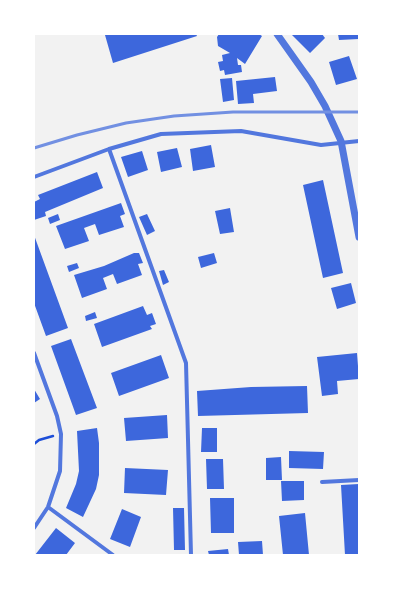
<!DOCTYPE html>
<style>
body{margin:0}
#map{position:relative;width:393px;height:589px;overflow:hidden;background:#f2f2f2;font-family:Rubik,sans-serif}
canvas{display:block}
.frame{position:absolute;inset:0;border:35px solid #fff;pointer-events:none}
</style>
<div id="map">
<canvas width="393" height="589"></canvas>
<div class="frame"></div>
</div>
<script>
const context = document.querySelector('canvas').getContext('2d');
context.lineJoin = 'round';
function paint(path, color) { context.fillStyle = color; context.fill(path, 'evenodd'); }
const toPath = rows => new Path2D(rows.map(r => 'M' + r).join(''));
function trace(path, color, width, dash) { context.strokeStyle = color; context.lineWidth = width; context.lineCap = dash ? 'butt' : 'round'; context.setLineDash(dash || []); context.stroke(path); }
const building = toPath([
 [109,34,196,34,197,36,113,63,105,35],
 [219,34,259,34,262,36,245,64,237,58,238,65,241,65,242,72,225,75,224,70,220,71,218,62,223,61,222,55,230,53,218,46,217,37],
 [291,34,322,34,325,38,310,53],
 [338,34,359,34,359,39,339,40],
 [349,56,357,79,336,85,329,62],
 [275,77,277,91,253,94,254,103,238,104,236,81],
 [232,78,234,100,223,102,220,79],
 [211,145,215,167,193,171,190,149],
 [177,148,182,167,161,172,157,152],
 [142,151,148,170,128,177,121,157],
 [97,172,103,188,45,212,46,216,34,220,34,202,40,199,38,195],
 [323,180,343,273,323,278,303,185],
 [121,203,125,214,120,216,124,227,99,235,95,224,84,228,89,241,65,249,56,226],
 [230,208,234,232,220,234,215,211],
 [58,214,60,220,50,224,48,218],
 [147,214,155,231,147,235,139,217],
 [34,235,68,328,46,336,34,303],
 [134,253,139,253,143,263,138,264,142,275,117,284,113,274,103,278,107,289,82,298,74,275,104,266],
 [214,253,217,263,201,268,198,257],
 [77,263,79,268,69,272,67,266],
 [164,270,169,282,163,285,159,271],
 [351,283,356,303,337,309,331,288],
 [143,306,147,315,152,313,156,324,150,326,152,329,102,347,94,324],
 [95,312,97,318,86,321,85,316],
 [71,339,97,408,76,415,51,346],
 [357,353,359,379,337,381,338,394,322,396,317,357],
 [161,355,169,378,119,396,111,373],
 [307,386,308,413,198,416,197,391,251,387],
 [34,389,40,399,34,403],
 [167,415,168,438,126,441,124,418],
 [97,428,99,443,99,475,96,489,83,517,66,508,76,484,79,471,77,431],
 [202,428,217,428,217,452,201,452],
 [289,451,324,452,323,469,289,468],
 [281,457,282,480,266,480,266,458],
 [206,459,223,459,224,489,207,489],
 [125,468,168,470,166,495,124,493],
 [281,481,304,481,304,500,282,501],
 [359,484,359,555,345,555,341,485],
 [210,498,234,498,234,533,211,533],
 [173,508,184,508,185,550,174,550],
 [122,509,141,517,130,547,110,539],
 [305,513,309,555,283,555,279,516],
 [56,528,75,543,66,555,35,555],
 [262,541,263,555,239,555,238,542],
 [228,549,229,555,209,555,208,551]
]);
const path = toPath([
 [34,444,39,440,53,436]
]);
const minor = toPath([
 [109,149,186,363,191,555],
 [34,177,109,149,161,134,241,131,321,145,359,141],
 [34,353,57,416,61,434,60,471,48,507,34,528],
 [322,482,359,480],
 [48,507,113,555]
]);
const tertiary = toPath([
 [277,34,311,82,325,106,341,141,359,237]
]);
const rail = toPath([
 [34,148,77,135,126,123,174,116,233,112,359,112]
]);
paint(building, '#3d67dc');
trace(path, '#1d4ed8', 2.5);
trace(minor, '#5277de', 4);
trace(tertiary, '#5277de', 7);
trace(rail, '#7290e2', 3);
</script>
